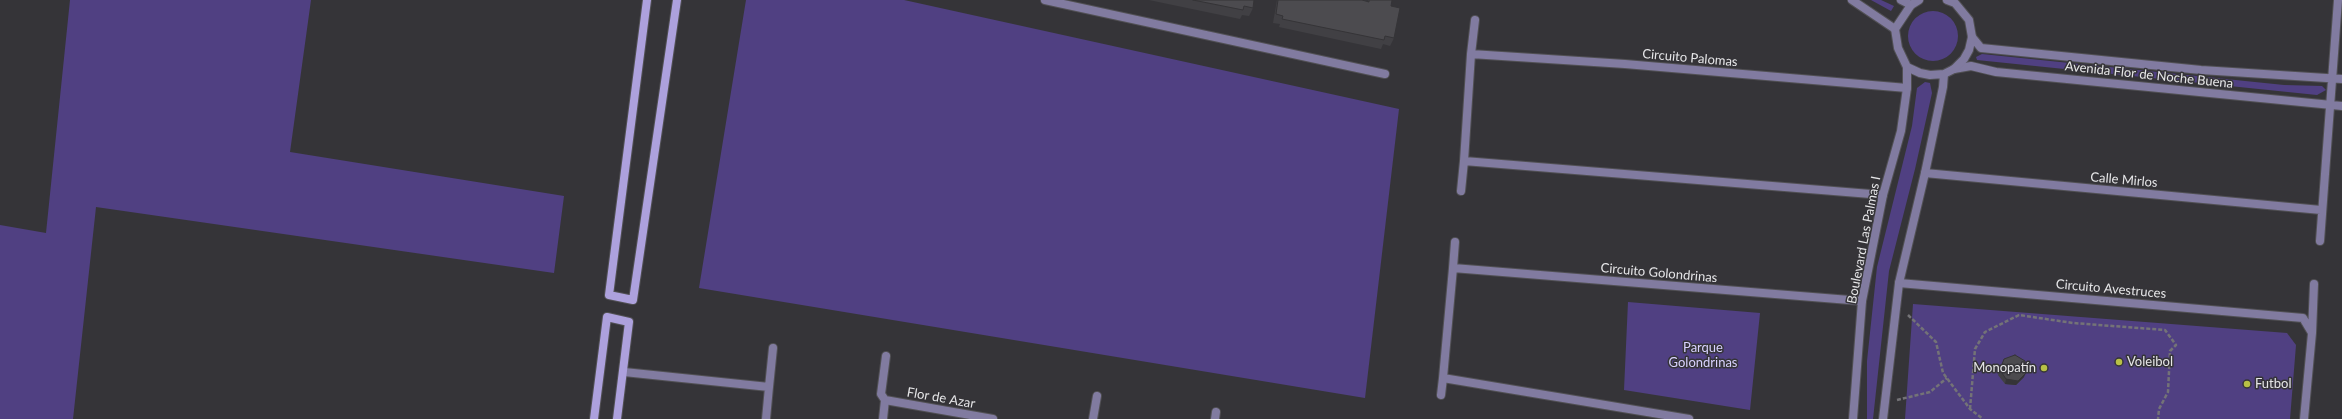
<!DOCTYPE html>
<meta charset="utf-8">
<style>
body{margin:0}
canvas{display:block;background:#353438}
</style>
<canvas width="2342" height="419"></canvas>
<script>
const context = document.querySelector('canvas').getContext('2d');
context.lineJoin = 'round';
function paint(path, color) { context.fillStyle = color; context.fill(path, 'evenodd'); }
const toPath = rows => new Path2D(rows.map(r => 'M' + r).join(''));
function trace(path, color, width, dash) { context.strokeStyle = color; context.lineWidth = width; context.lineCap = dash ? 'butt' : 'round'; context.setLineDash(dash || []); context.stroke(path); }
function drawText(font, color, halo, rows, align = 'center') {
  context.font = font + ' Lato,sans-serif'; context.lineWidth = 3; context.setLineDash([]); context.textBaseline = 'middle'; context.strokeStyle = halo; context.fillStyle = color; for (const [text, x, y, turn = 0] of rows) {
    context.save(); context.translate(x, y); context.rotate((+turn || 0) * Math.PI / 180); context.textAlign = isNaN(turn) ? turn : align; if (halo) context.strokeText(text, 0, 0); context.fillText(text, 0, 0); context.restore();
  }
}
const green = toPath([
 [70,0,311,0,290,152,564,196,554,273,96,207,73,419,0,419,0,225,46,233],
 [746,0,904,0,1399,109,1365,398,699,288],
 [1871,0,1881,0,1894,6,1891,11],
 '1908 36a25 25 0 1 1 50 0a25 25 0 1 1-50 0Z',
 [1982,54,2284,85,2322,86,2326,90,2317,95,1977,60,1976,57],
 [1925,82,1930,83,1932,93,1915,169,1889,271,1873,419,1867,419,1867,361,1877,267,1912,126,1917,88],
 [1628,302,1760,313,1750,410,1624,390],
 [1913,304,2287,333,2296,345,2290,419,1905,419]
]);
const path = toPath([
 [1908,315,1936,342,1943,373,1970,409,1983,419],
 [1897,400,1930,392,1947,378],
 [1970,409,1975,349,1985,332,2019,315,2073,323,2165,330,2176,345,2170,351,2168,392,2159,409,2158,419]
]);
const minor = toPath([
 [1045,0,1385,74],
 [1852,0,1895,29],
 [1901,0,1911,5],
 [1972,37,1981,48,2201,70,2342,79],
 [1471,54,1475,20],
 [1954,69,1971,66,1996,72,2342,106],
 [1925,173,2321,210],
 [1461,191,1464,161],
 [1883,195,1464,161,1471,54,1625,64,1907,88],
 [2320,241,2338,0],
 [1453,268,1455,242],
 [1899,283,2303,318,2312,333,2304,419],
 [2312,333,2314,284],
 [624,372,769,387,766,419],
 [769,387,773,348],
 [1441,395,1443,378],
 [885,400,881,394,886,356],
 [883,419,885,400,993,419],
 [1093,419,1097,396],
 [1215,419,1216,412],
 [1689,419,1443,378,1453,268,1862,301]
]);
const tertiary = toPath([
 [1919,0,1911,5,1895,29,1898,48,1907,67,1920,73,1930,75,1944,74,1954,69,1964,59,1969,50,1972,37,1969,20,1955,3,1947,0],
 [1853,419,1862,301,1883,195,1901,131,1907,88,1907,67],
 [1883,419,1899,283,1925,173,1943,87,1944,74]
]);
const secondary = toPath([
 [647,0,609,295,633,300,677,0],
 [594,419,607,317,629,322,617,419]
]);
const wall = toPath([
 [1149,0,1254,0,1253,8,1249,16,1242,15,1240,19],
 [1277,0,1362,0,1368,1,1368,0,1392,0,1391,6,1394,38,1390,46,1383,44,1381,49,1279,27,1280,24,1273,23],
 [2004,359,2024,377,2016,385,2005,384,1998,375]
]);
const shadedWall = toPath([
 [2026,373,2024,377,2016,385,2005,384,2006,379]
]);
const building = toPath([
 [1193,0,1254,0,1253,8,1244,6,1243,10,1193,0],
 [1278,0,1362,0,1369,2,1369,0,1392,0,1391,6,1400,8,1394,38,1385,36,1384,40,1282,19,1283,16,1276,14,1278,0],
 [2015,355,2025,361,2026,373,2018,381,2006,379,2000,370,2004,359,2015,355]
]);
const markers = [
 [2119,362,4,"#b8c146"],
 [2044,368,4,"#b8c146"],
 [2247,384,4,"#b8c146"]
];
const streetNames = [
 ["Circuito Palomas",1690,58,5],
 ["Avenida Flor de Noche Buena",2149,75,6],
 ["Calle Mirlos",2124,180,5],
 ["Boulevard Las Palmas I",1864,240,-79],
 ["Circuito Golondrinas",1659,273,5],
 ["Circuito Avestruces",2111,289,5],
 ["Flor de Azar",941,398,10]
];
const parkNames = [
 ["Parque",1703,348],
 ["Golondrinas",1703,363]
];
const poiNames = [
 ["Voleibol",2127,362],
 ["Monopatín",2036,368,"right"],
 ["Futbol",2255,384]
];
paint(green, '#504082');
trace(minor, '#515054', 10);
trace(tertiary, '#515054', 10);
trace(secondary, '#515054', 10);
trace(path, '#747377', 2.5, [4, 2]);
trace(minor, '#817ba0', 8);
trace(tertiary, '#817ba0', 8);
trace(secondary, '#ada1dd', 8);
paint(wall, '#414044');
paint(shadedWall, '#353437');
paint(building, '#4c4b4f');
trace(building, '#353437', 1);
for (const [x, y, r, color] of markers) { const dot = new Path2D(); dot.arc(x, y, r, 0, 2 * Math.PI); context.fillStyle = color; context.fill(dot); trace(dot, '#353438', 1.5); }
drawText('13px', '#e6e6e8', '#353438', streetNames);
drawText('13px', '#d9d2ff', '#353438', parkNames);
drawText('13px', '#e6e6e8', '#353438', poiNames, 'left');
</script>
